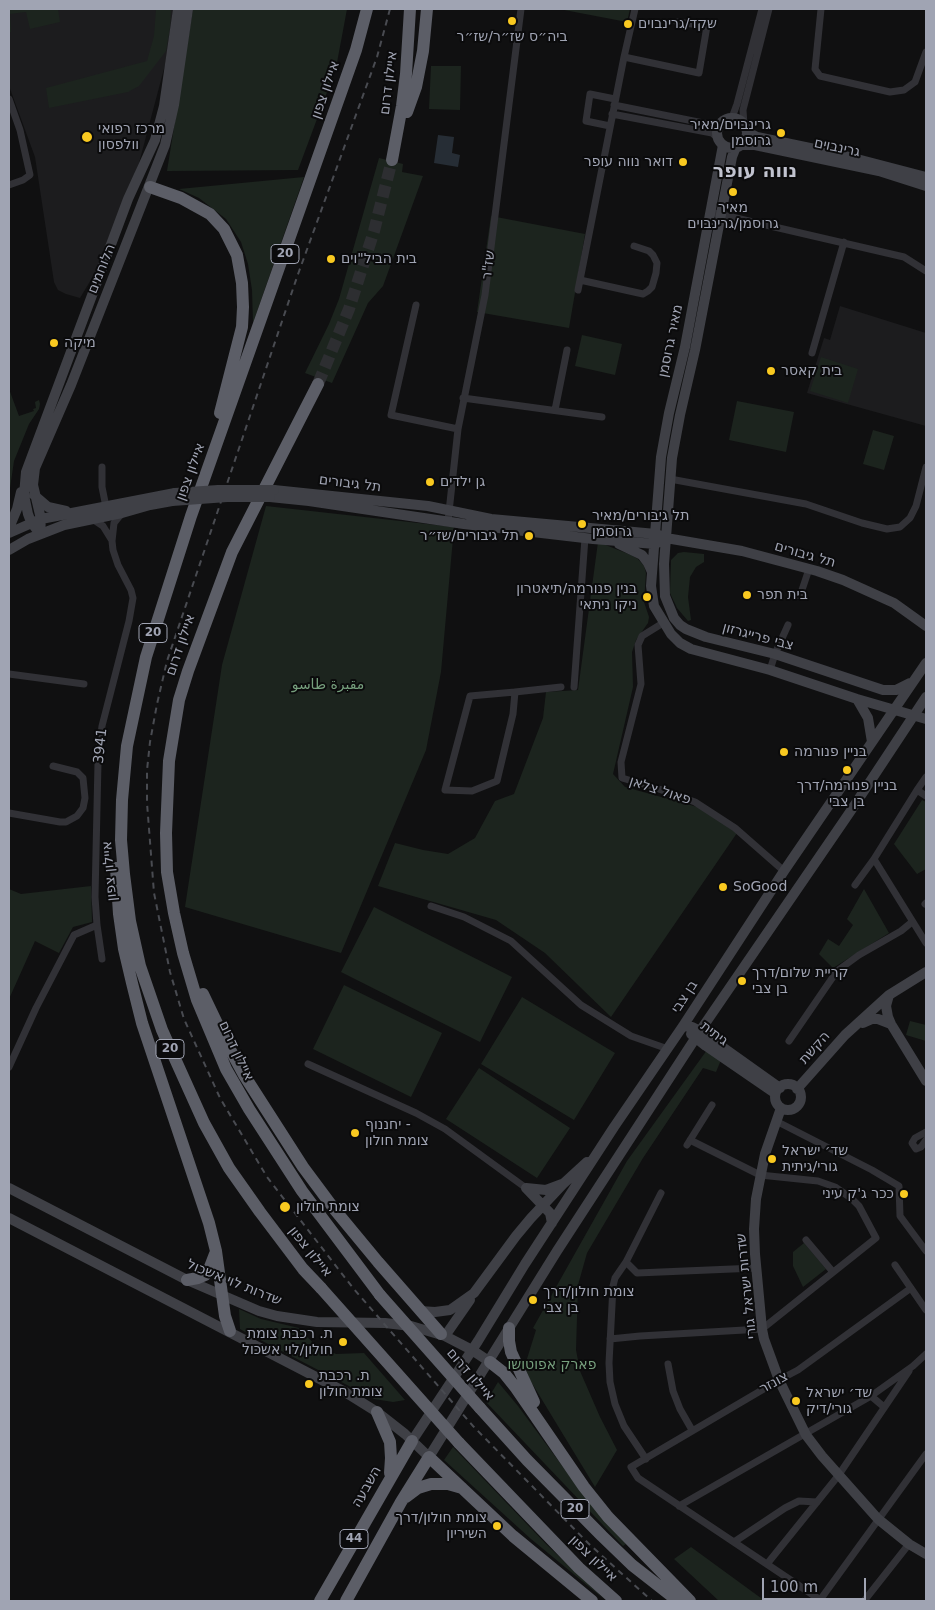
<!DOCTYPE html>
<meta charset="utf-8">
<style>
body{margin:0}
#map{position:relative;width:935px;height:1610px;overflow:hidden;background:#101011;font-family:"DejaVu Sans",sans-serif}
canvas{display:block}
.frame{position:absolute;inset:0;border:10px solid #a0a4b3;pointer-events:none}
.scale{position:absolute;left:762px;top:1578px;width:104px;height:22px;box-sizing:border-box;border:2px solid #a0a4b3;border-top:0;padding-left:6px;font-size:15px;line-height:18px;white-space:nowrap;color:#a0a4b3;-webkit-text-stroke:4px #0b0b0c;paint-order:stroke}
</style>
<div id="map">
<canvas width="935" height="1610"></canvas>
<div class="frame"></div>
<div class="scale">100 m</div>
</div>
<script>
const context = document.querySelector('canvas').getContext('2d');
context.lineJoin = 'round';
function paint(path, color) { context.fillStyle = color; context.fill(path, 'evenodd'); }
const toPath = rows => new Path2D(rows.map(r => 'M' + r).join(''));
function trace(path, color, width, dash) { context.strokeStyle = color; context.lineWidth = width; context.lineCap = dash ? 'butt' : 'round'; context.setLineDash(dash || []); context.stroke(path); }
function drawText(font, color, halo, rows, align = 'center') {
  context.font = font + ' "DejaVu Sans","Noto Sans Arabic",Heebo,sans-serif'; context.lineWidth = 4; context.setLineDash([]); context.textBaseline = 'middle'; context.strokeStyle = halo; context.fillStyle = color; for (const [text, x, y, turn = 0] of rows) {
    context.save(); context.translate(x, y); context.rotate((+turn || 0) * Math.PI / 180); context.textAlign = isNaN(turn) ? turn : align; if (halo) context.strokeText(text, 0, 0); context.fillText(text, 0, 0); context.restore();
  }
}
const built = toPath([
 [9,9,173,9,165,65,139,163,98,268,80,298,66,294,58,290,54,282,35,157,9,86],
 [840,306,926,333,926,426,807,393,824,338,830,340]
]);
const green = toPath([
 [9,9,58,9,60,22,30,29,26,12,10,14,11,32,9,32],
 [156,9,171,9,170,28,166,51,139,86,128,92,49,108,46,88,147,61,154,36],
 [193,9,347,9,336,68,298,170,167,171],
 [559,9,630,9,627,22],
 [431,66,461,66,460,110,429,109],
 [379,158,403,164,402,172,423,176,383,286,368,303,332,383,305,373,329,324,339,299],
 [304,177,253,323,252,290,248,264,241,242,226,219,199,198,179,189],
 [491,216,585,234,569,328,477,312],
 [582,335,622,344,615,375,575,366],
 [821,357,858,369,848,403,810,391],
 [9,389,19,416,34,411,33,409,36,408,35,402,39,400,40,404,39,409,29,424,14,461,9,495],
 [737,401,794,412,786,452,729,440],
 [873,430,894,436,884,470,863,464],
 [266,506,454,527,441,672,426,750,341,953,185,907,222,665],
 [598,542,631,555,638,559,644,566,646,573,644,602,649,617,648,623,636,640,632,652,633,687,613,774,625,787,701,808,737,833,611,1017,545,953,496,920,378,886,395,843,423,850,448,854,475,838,495,801,514,794,543,718,546,692,578,690],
 [684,552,704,554,704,562,696,567,690,577,688,597,691,620,688,621,677,608,670,593,671,560,678,553],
 [922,800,926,802,926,869,917,874,894,844],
 [91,886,92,922,73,927,59,953,35,941,9,999,9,889,21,894],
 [864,889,889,933,833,968,819,954,828,939,839,946,853,925,847,919],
 [374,907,512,977,480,1042,341,972],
 [344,985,442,1033,411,1097,313,1049],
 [522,997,615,1053,574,1120,481,1064],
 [910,1021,926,1025,926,1041,906,1035],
 [707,1050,721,1060,716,1072,703,1068,643,1158,587,1253,578,1285,576,1350,580,1371,600,1417,617,1450,595,1487,530,1380,523,1362,526,1362,536,1330,533,1328,627,1161],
 [479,1068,570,1128,537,1178,446,1119],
 [804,1243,826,1269,803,1287,793,1266,793,1252],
 [239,1309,261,1319,299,1328,315,1345,336,1354,364,1353,405,1400,393,1402,374,1399,247,1333,240,1329],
 [498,1382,518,1406,580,1490,626,1544,623,1546,486,1402],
 [453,1447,547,1545,605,1600,531,1539,444,1460],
 [691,1547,765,1601,719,1601,674,1559]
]);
const water = toPath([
 [438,135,454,137,452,153,460,155,458,167,434,163]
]);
const highwayTunnel = toPath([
 [318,384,349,309,374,231,392,160]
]);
const street = toPath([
 [821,9,815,69,820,76,890,92,904,90,915,82,926,52],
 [624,57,699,73,707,26,677,22],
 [9,99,20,130,30,175,23,180,9,185],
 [614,105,713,125,721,123],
 [612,114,712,133,718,138],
 [730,118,733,115,737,104,762,9],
 [744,125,743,110,769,9],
 [610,126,586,121,590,94,615,99],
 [710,212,904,257,926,271],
 [580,280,643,294,648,291,652,287,656,273,657,263,653,255,649,251,634,246],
 [578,290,624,57,635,9],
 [416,305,391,415,458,429],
 [812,353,844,242],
 [463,398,602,417],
 [555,410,567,350],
 [102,467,102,487,106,507],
 [670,479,806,504,862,523,887,529,900,527,910,518,916,506,926,467],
 [91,518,103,526,111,539],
 [448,521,458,429,485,295,521,9],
 [800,596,809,569],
 [663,623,642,636,638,645,641,684,621,762,622,778,656,788,695,802,735,828,784,871],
 [770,670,775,654,788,625],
 [9,674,84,684],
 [574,687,585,538],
 [515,692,470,696,445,790,472,791,497,781,513,714,515,692,561,687],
 [917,790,926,777],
 [9,813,60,822,66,822,77,816,83,808,85,798,83,778,77,772,53,766],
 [874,859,917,790,926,796],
 [855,885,874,859,926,943],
 [925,904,926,903],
 [431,906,464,917,511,941,581,1005,631,1036,668,1049],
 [102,959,97,925,95,897,98,763,102,726,129,621,133,598,131,590,118,565,113,550,112,541,114,523,122,513],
 [789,1041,837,971,859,955,901,931,912,922],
 [308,1064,416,1113,445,1129,526,1188],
 [9,1067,36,1008,74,935,97,925],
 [776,1121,872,1170,899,1186,900,1216,926,1251],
 [926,1132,915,1138,912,1143,916,1149,921,1147,926,1140],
 [687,1145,712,1105],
 [806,1240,833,1272],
 [626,1262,637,1273,756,1268],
 [895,1265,926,1310],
 [610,1339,640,1336,762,1329,876,1238,859,1206,851,1198,835,1187,818,1181,760,1175,690,1140],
 [668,1364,673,1391,680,1409,692,1430],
 [871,1396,884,1407],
 [646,1459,624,1426,615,1404,610,1382,609,1363,613,1286,615,1278,626,1262,661,1193],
 [679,1506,871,1396,913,1366,926,1354],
 [734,1542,785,1508,799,1501,817,1502],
 [767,1564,838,1476,909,1371],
 [820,1600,926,1454],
 [822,1601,638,1478,631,1467,779,1380,798,1370,911,1288],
 [864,1601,909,1544]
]);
const secondary = toPath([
 '717 133a15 15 0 1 1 30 0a15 15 0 1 1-30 0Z',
 [747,132,757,137,834,153,926,177],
 [723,145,685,347,669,413,661,457,651,586,654,606,671,634,680,643,691,649,770,670,857,699,926,719],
 [740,145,755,145,879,171,926,186],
 [736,147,732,157,695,350,680,415,672,458,664,564,665,596,674,618,680,625,686,629,706,637,775,654,883,690,896,690,910,683],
 [274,490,428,506,491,519,656,534,666,538,742,551,817,571,843,580,894,603,926,626],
 [34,495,48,507,66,511],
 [270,497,309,501,464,524,593,539,655,544,661,541],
 [9,528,17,509,21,492],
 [9,533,41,519,175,493],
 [40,534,31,522,28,514,24,495,26,472,128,199,155,140,164,106,178,9],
 [40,534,41,519,33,485,35,468,71,385,165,145,174,105,188,9],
 [619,544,642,555,648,563,652,572],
 [9,550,28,539,64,525,122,513,150,505,172,501],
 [857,699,868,718,872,742],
 [926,972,889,995,886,1006,888,1017,891,1024,926,1081],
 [863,1023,872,1019,878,1019,891,1024],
 [683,1026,692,1027,700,1031,780,1088],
 [691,1034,706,1046,773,1092],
 '775 1097a13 13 0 1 1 26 0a13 13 0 1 1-26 0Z',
 [797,1089,845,1035,889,995],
 [781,1108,765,1154,756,1199,754,1229,755,1254,762,1329,764,1339,779,1380,806,1435,822,1456,878,1519,909,1544,926,1554],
 [9,1188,187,1280,259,1311,277,1316,317,1322,385,1323,411,1326,445,1336,472,1350,490,1362],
 [526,1188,550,1213,552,1223],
 [526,1188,546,1190,562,1184],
 [9,1218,345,1392,377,1412,405,1434,429,1457,557,1251,700,1031,850,812,926,697],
 [420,1311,435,1312,450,1310,474,1293,516,1236,531,1218,563,1184,587,1162],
 [445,1336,470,1300],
 [412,1441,478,1341,525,1264,614,1127,683,1026,784,871,926,663]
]);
const highway = toPath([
 [407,112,416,87,423,51,427,9],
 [392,160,402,106,406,74,410,9],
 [150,187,181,198,210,214,224,229,237,255,242,283,243,307,242,327,220,413],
 [318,384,232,552,188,671,179,700,169,761,166,833,167,872,174,913,183,953,197,1000,226,1069,249,1109,302,1191,380,1295],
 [116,868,119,914,124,949,132,983,142,1023,209,1223,216,1251,225,1316,230,1331],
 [203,994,225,1040,244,1075,303,1167,335,1210,378,1262,441,1334],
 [187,1280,198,1278,205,1275,210,1267,215,1254],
 [321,1288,303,1269,260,1212,229,1168,204,1123,162,1030,140,966,130,921,124,874,121,840,122,800,127,746,146,657,191,516,356,50,367,9],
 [509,1328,509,1341,511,1352,534,1402],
 [490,1362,504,1373,516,1388,584,1487,608,1517,690,1601],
 [480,1408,527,1460,602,1536,632,1565,678,1601],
 [377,1412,390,1442,391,1458,390,1473],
 [459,1443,579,1568,616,1601],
 [406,1497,418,1488,431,1484,448,1484,462,1488],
 [320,1601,412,1441],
 [346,1601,401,1502,429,1457,513,1536,592,1601]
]);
const rail = toPath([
 [390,9,377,57,297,277,167,661,157,704,150,742,147,770,147,803,154,893,170,972,184,1019,220,1098,267,1177,353,1288,473,1426,588,1543,652,1601]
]);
const secondaryBridge = toPath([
 [175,493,218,490,274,490],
 [172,501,227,497,270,497]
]);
const highwayBridge = toPath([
 [321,1288,459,1443],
 [380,1295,480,1408]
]);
const markers = [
 [512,21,5,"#f9c920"],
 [628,24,5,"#f9c920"],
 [781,133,5,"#f9c920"],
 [87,137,6,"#f9c920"],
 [683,162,5,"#f9c920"],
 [733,192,5,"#f9c920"],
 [331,259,5,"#f9c920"],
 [54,343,5,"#f9c920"],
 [771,371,5,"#f9c920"],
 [430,482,5,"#f9c920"],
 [582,524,5,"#f9c920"],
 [529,536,5,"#f9c920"],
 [747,595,5,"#f9c920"],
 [647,597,5,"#f9c920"],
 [784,752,5,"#f9c920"],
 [847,770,5,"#f9c920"],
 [723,887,5,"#f9c920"],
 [742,981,5,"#f9c920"],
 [355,1133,5,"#f9c920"],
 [772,1159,5,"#f9c920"],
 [904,1194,5,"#f9c920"],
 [285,1207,6,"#f9c920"],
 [533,1300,5,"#f9c920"],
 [343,1342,5,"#f9c920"],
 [309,1384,5,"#f9c920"],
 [796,1401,5,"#f9c920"],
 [497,1526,5,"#f9c920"]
];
const shields = [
 [285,254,28],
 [153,633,28],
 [170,1049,28],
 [575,1509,28],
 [354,1539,28]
];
const shieldNames = [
 ["20",285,254],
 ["20",153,633],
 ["20",170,1049],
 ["20",575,1509],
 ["44",354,1539]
];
const poiNames = [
 ["שקד/גרינבוים",638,24],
 ["ביה״ס שז״ר/שז״ר",512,37,"center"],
 ["גרינבוים/מאיר",771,125,"right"],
 ["גרוסמן",771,141,"right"],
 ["מרכז רפואי",98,129],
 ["וולפסון",98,145],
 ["דואר נווה עופר",673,162,"right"],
 ["מאיר",733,208,"center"],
 ["גרוסמן/גרינבוים",733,224,"center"],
 ["בית הביל\"וים",341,259],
 ["מיקה",64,343],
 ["בית קאסר",781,371],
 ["גן ילדים",440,482],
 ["תל גיבורים/מאיר",592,516],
 ["גרוסמן",592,532],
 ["תל גיבורים/שז״ר",519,536,"right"],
 ["בנין פנורמה/תיאטרון",637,589,"right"],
 ["ניקו ניתאי",637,605,"right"],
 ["בית תפר",757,595],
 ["בניין פנורמה",794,752],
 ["בניין פנורמה/דרך",847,786,"center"],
 ["בן צבי",847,802,"center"],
 ["SoGood",733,887],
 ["קריית שלום/דרך",752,973],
 ["בן צבי",752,989],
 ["יחננוף -",365,1125],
 ["צומת חולון",365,1141],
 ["שד׳ ישראל",782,1151],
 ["גורי/גיתית",782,1167],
 ["ככר ג'ק עיני",894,1194,"right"],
 ["צומת חולון",296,1207],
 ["צומת חולון/דרך",543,1292],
 ["בן צבי",543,1308],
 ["ת. רכבת צומת",333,1334,"right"],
 ["חולון/לוי אשכול",333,1350,"right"],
 ["ת. רכבת",319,1376],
 ["צומת חולון",319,1392],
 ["שד׳ ישראל",806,1393],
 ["גורי/דיק",806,1409],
 ["צומת חולון/דרך",487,1518,"right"],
 ["השיריון",487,1534,"right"]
];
const streetNames = [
 ["איילון דרום",389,83,-83],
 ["איילון צפון",326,90,-71],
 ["גרינבוים",837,148,12],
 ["שז\"ר",489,265,-83],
 ["הלוחמים",102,269,-68],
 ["מאיר גרוסמן",671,341,-78],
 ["איילון צפון",191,472,-70],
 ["תל גיבורים",350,484,7],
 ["תל גיבורים",805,555,16],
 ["צבי פרייגרזון",758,637,15],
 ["איילון דרום",181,645,-71],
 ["3941",101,746,-84],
 ["פאול צלאן",660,791,18],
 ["איילון צפון",110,871,-95],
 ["בן צבי",685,997,-57],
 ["גיתית",714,1034,37],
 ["הקשת",815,1048,-48],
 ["איילון דרום",236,1051,65],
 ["איילון צפון",310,1252,51],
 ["שדרות לוי אשכול",234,1283,22],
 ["שדרות ישראל גורי",747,1286,-96],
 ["איילון דרום",470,1375,49],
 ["צונזר",774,1383,-29],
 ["השבעה",367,1487,-60],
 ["איילון צפון",593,1559,44]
];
const parkNames = [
 ["مقبرة طاسو",328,685],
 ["פארק אפוטושו",552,1365]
];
const districtNames = [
 ["נווה עופר",755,172]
];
paint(built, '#1c1c1e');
paint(green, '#1c241e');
paint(water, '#262d35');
trace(highwayTunnel, '#2d2e31', 12, [12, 6]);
trace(street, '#313136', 7);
trace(secondary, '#3f4046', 10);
trace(highway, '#5c5e67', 12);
trace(rail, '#494b51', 2, [6, 5]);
trace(secondaryBridge, '#3f4046', 10);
trace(highwayBridge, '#5c5e67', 12);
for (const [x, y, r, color] of markers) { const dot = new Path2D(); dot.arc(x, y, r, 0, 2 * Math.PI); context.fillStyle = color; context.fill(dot); trace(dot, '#0b0b0c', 2); }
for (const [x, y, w] of shields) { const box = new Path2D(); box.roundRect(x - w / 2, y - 9.5, w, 19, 4); context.fillStyle = '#0b0b0c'; context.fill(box); trace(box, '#a0a4b3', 1); }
drawText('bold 12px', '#a0a4b3', null, shieldNames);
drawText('14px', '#a0a4b3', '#0b0b0c', poiNames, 'left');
drawText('14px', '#a0a4b3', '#0b0b0c', streetNames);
drawText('14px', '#769f7d', '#0b0b0c', parkNames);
drawText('bold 19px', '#c1c3cf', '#0b0b0c', districtNames);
</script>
